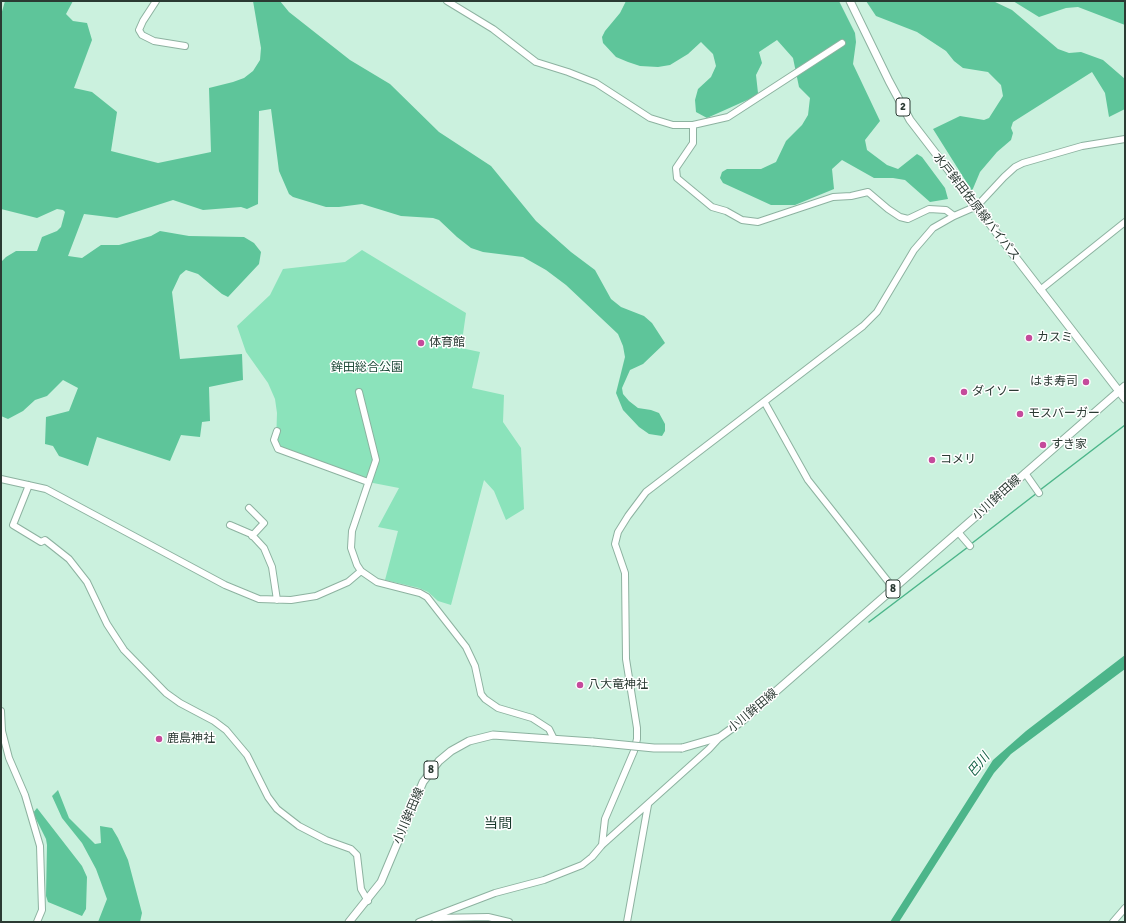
<!DOCTYPE html>
<meta charset="utf-8">
<style>
body{margin:0}
#map{position:relative;width:1126px;height:923px;overflow:hidden;background:#cbf1de;font-family:Signika,sans-serif}
canvas{display:block}
.frame{position:absolute;inset:0;border:2px solid #2b3a33;pointer-events:none}
</style>
<div id="map">
<canvas width="1126" height="923"></canvas>
<div class="frame"></div>
</div>
<script>
const context = document.querySelector('canvas').getContext('2d');
context.lineJoin = 'round';
function paint(path, color) { context.fillStyle = color; context.fill(path, 'evenodd'); }
const toPath = rows => new Path2D(rows.map(r => 'M' + r).join(''));
function trace(path, color, width, dash) { context.strokeStyle = color; context.lineWidth = width; context.lineCap = dash ? 'butt' : 'round'; context.setLineDash(dash || []); context.stroke(path); }
function drawText(font, color, halo, rows, align = 'center') {
  context.font = font + ' Signika,"Noto Sans JP",sans-serif'; context.lineWidth = 3; context.setLineDash([]); context.textBaseline = 'middle'; context.strokeStyle = halo; context.fillStyle = color; for (const [text, x, y, turn = 0] of rows) {
    context.save(); context.translate(x, y); context.rotate((+turn || 0) * Math.PI / 180); context.textAlign = isNaN(turn) ? turn : align; if (halo) context.strokeText(text, 0, 0); context.fillText(text, 0, 0); context.restore();
  }
}
const green = toPath([
 [362,250,466,313,461,348,480,352,472,388,504,395,503,422,521,448,524,509,506,520,494,491,484,480,451,605,438,601,428,592,419,588,385,580,398,531,378,527,399,488,368,482,278,449,276,444,277,413,275,399,268,383,246,352,237,326,270,295,283,269,345,262]
]);
const forest = toPath([
 [5,1,73,1,66,14,73,21,87,23,92,40,74,88,92,92,117,112,111,151,158,163,211,152,209,88,233,82,244,78,253,71,260,60,261,48,253,1,280,1,289,12,350,60,390,84,439,132,491,166,536,221,571,252,595,270,611,299,621,307,644,316,652,323,665,343,643,364,630,370,622,388,623,394,629,401,638,408,651,410,659,413,665,424,665,431,662,436,649,434,639,427,623,410,616,393,625,357,623,346,618,334,566,285,546,270,523,257,483,252,471,248,457,237,439,220,433,218,401,216,362,204,339,207,326,207,293,197,289,194,279,171,271,109,259,111,258,204,247,209,241,207,203,210,173,200,117,218,84,214,68,256,82,258,101,245,119,245,151,236,160,231,189,236,244,237,254,243,261,252,259,264,228,297,222,294,198,274,186,270,180,275,172,292,180,359,242,354,243,380,209,387,210,421,202,422,200,437,181,435,170,461,97,437,88,466,59,456,53,446,45,444,46,417,69,411,78,388,63,380,47,396,35,400,23,411,8,419,1,416,1,262,6,257,16,251,37,251,42,237,57,231,61,227,65,212,63,210,57,209,37,218,1,209,1,15],
 [626,1,839,1,855,33,856,42,853,64,880,121,865,140,867,150,887,165,898,169,917,154,922,157,945,188,948,199,930,202,905,180,893,178,874,178,842,160,832,169,834,189,795,205,771,205,723,183,720,178,722,172,727,169,761,169,776,162,786,141,802,125,808,115,810,98,799,87,793,58,777,40,759,52,762,63,756,75,758,93,754,97,707,118,696,112,695,100,698,89,711,77,716,66,713,54,701,42,688,54,670,65,658,67,640,66,628,62,616,57,603,43,602,37,605,31,620,13],
 [866,1,993,1,1012,10,1058,49,1069,53,1081,52,1103,60,1125,79,1125,109,1109,117,1105,93,1092,72,1013,122,1011,128,1013,133,1011,140,997,152,980,172,972,191,933,129,960,116,984,120,989,118,1003,96,1001,85,988,72,963,68,954,61,946,51,917,32,876,16],
 [1013,1,1125,1,1125,25,1078,7,1066,8,1039,17],
 [58,790,69,818,95,844,101,843,100,826,112,828,118,838,128,860,142,913,140,922,98,922,107,899,96,869,82,843,62,818,52,796],
 [37,808,82,866,87,877,86,909,82,916,48,902,46,896,47,845,46,839,33,813]
]);
const water = toPath([
 [1125,655,1125,669,1011,754,994,773,899,922,890,922,993,760,1026,731]
]);
const stream = toPath([
 [1040,490,1125,425],
 [971,544,1037,493],
 [869,622,968,547]
]);
const minor = toPath([
 [156,1,143,21,139,30,142,35,154,41,185,46],
 [447,1,493,29,536,62,568,72,596,83,650,118,673,125,693,125,728,117,842,43],
 [693,125,693,143,676,168,677,178,712,207,726,211,742,220,758,222,833,197,851,196,868,192,888,209,900,217,908,219,929,209,946,210,954,216],
 [1040,290,1125,222],
 [359,392,376,460,352,531,351,548,357,565,361,571,377,582,420,593,427,597,466,647,475,666,481,694,485,699,498,708,532,718,549,729,554,739],
 [765,403,808,480,894,589],
 [277,431,274,440,278,449,368,482],
 [1025,473,1039,493],
 [1,479,46,489,225,585,259,599,291,600,316,596,348,582,361,571],
 [29,485,13,525,41,542,45,540,69,559,87,582,107,624,124,650,166,693,180,703,214,721,226,730,247,755,268,797,277,809,299,826,326,840,351,849,357,855,361,889,368,901],
 [249,508,264,523,252,536],
 [230,525,251,534,264,548,272,567,277,600],
 [958,532,970,546],
 [1,711,2,731,9,758,25,795,40,846,42,910,37,922],
 [602,845,605,819,634,751,637,739,637,728,626,659,625,573,615,544,618,532,628,516,646,492,863,326,877,312,914,250,933,228,954,216,977,206,1004,177,1015,167,1023,163,1082,146,1125,139],
 [434,918,488,917,509,922],
 [419,922,495,893,544,880,582,865,592,857,602,845,709,749,720,737],
 [627,922,648,805],
 [1113,922,1125,908]
]);
const major = toPath([
 [850,1,889,81,910,120,973,202],
 [1013,254,1125,399],
 [682,748,720,737,742,721,1125,386],
 [349,922,381,882,423,782,439,761,451,751,469,741,493,735,593,742]
]);
const majorBridge = toPath([
 [973,202,1013,254],
 [593,742,654,748,682,748]
]);
const markers = [
 [1029,338,4,"#c54a9b"],
 [421,343,4,"#c54a9b"],
 [1086,382,4,"#c54a9b"],
 [964,392,4,"#c54a9b"],
 [1020,414,4,"#c54a9b"],
 [1043,445,4,"#c54a9b"],
 [932,460,4,"#c54a9b"],
 [580,685,4,"#c54a9b"],
 [159,739,4,"#c54a9b"]
];
const shields = [
 [903,107,14],
 [893,589,14],
 [431,770,14]
];
const shieldNames = [
 ["2",903,107],
 ["8",893,589],
 ["8",431,770]
];
const streetNames = [
 ["水戸鉾田佐原線バイパス",976,207,52],
 ["小川鉾田線",997,498,-42],
 ["小川鉾田線",753,711,-40],
 ["小川鉾田線",409,816,-67]
];
const poiNames = [
 ["カスミ",1037,338],
 ["体育館",429,343],
 ["はま寿司",1078,382,"right"],
 ["ダイソー",972,392],
 ["モスバーガー",1028,414],
 ["すき家",1051,445],
 ["コメリ",940,460],
 ["八大竜神社",588,685],
 ["鹿島神社",167,739]
];
const parkNames = [
 ["鉾田総合公園",367,368]
];
const waterNames = [
 ["巴川",979,765,-51]
];
const quarterNames = [
 ["当間",498,824]
];
paint(green, '#8be3bb');
paint(forest, '#5ec59a');
paint(water, '#4cb58a');
trace(stream, '#4cb58a', 1.5);
trace(minor, '#8db2a0', 8);
trace(major, '#8db2a0', 9);
trace(minor, '#fff', 6);
trace(major, '#fff', 7);
trace(majorBridge, '#8db2a0', 9, []);
trace(majorBridge, '#fff', 7);
for (const [x, y, r, color] of markers) { const dot = new Path2D(); dot.arc(x, y, r, 0, 2 * Math.PI); context.fillStyle = color; context.fill(dot); trace(dot, '#fff', 1.5); }
for (const [x, y, w] of shields) { const box = new Path2D(); box.roundRect(x - w / 2, y - 9, w, 18, 3); context.fillStyle = '#fff'; context.fill(box); trace(box, '#2b3a33', 1); }
drawText('bold 11px', '#2b3a33', null, shieldNames);
drawText('12px', '#2b3a33', '#fff', streetNames);
drawText('12px', '#2b3a33', '#fff', poiNames, 'left');
drawText('12px', '#1e4a38', '#fff', parkNames);
drawText('italic 13px', '#126245', '#fff', waterNames);
drawText('14px', '#163729', '#fff', quarterNames);
</script>
